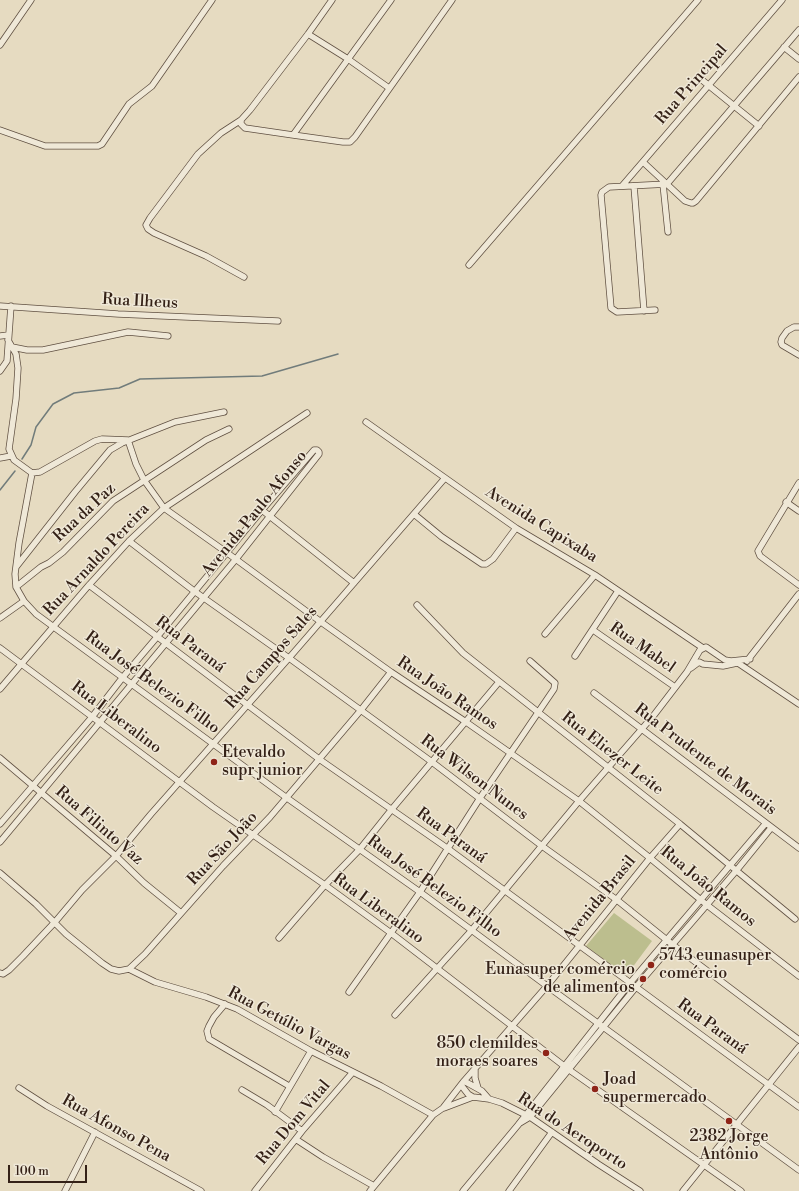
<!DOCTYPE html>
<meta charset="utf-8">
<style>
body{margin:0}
#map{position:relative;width:799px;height:1191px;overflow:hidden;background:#e6dbc1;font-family:"Libre Bodoni",serif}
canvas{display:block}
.scale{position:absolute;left:8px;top:1165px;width:79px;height:18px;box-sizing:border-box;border:2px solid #342117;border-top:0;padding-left:5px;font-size:12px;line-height:14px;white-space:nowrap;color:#342117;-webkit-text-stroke:3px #efe8d7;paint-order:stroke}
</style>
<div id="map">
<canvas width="799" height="1191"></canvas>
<div class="scale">100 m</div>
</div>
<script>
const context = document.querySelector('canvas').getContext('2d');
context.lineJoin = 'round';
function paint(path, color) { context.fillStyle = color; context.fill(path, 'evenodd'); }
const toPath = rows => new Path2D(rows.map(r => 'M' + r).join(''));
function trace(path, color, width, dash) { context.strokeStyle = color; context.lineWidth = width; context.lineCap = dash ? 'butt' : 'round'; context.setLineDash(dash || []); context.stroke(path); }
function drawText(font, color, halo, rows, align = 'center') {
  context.font = font + ' "Libre Bodoni",serif'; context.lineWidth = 3; context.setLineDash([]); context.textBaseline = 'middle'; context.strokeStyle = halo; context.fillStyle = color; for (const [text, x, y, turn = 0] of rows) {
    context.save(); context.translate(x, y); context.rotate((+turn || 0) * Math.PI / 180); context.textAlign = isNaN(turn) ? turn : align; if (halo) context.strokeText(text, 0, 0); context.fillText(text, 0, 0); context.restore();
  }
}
const green = toPath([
 [614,913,652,941,626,976,586,946]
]);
const stream = toPath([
 [22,459,31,445,36,427,53,404,74,393,119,388,140,379,262,376,338,354],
 [0,490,15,471]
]);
const minor = toPath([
 [308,34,348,59,389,88],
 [0,45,31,0],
 [784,47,799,59],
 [702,80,759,126],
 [241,120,241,124,245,128,293,135,391,0],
 [0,130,45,146,98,146,102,144,129,104,152,86,212,0],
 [293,135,343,142,350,142,355,137,452,0],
 [643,162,685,201,691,203,693,203,696,201,799,77],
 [663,184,668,232],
 [622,186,782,0],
 [634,186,644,311],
 [469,265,698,0],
 [244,277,206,256,154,233,148,229,146,225,150,218,198,154,221,133,241,120,250,110,308,34,332,0],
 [0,306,118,314,278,321],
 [655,310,617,312,611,308,601,195,602,192,609,187,667,184,799,30],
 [799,327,794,327,787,331,782,338,781,342,782,345,799,355],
 [0,336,8,335],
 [8,340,16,354,18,368,16,399,9,449,14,460,32,473,40,472,95,441,102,439,128,440,136,464,144,480,164,508,226,552,321,622,391,672,466,722,579,801,650,858,707,905,799,976],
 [12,347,27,350,43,350,128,332,168,336],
 [0,371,7,361,11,306],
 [366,422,516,528,595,575,703,648],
 [0,458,11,456],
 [799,483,758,551,760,556,799,585],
 [786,502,799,511],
 [262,510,354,583],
 [414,514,442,537,482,564,486,564,493,559,516,528],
 [129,541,194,591,289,658,432,762,542,846,617,900,673,945,799,1040],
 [16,567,75,492,110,450,122,443,175,422,224,412],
 [89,585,319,759,447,848,799,1107],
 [16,587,15,574,19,543,32,473],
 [24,601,16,587,41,567,49,563,63,552,113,501,206,440,229,429],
 [417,605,463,653,680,824,795,919],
 [0,618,24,601,36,614,287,798,420,892,547,986,799,1170],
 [593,630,675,687],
 [545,634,595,575],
 [0,648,213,807,325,885,391,933,568,1069,741,1191],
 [575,656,618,591],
 [747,661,799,594],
 [738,663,799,704],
 [691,668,699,662,703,664,723,666,737,663],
 [0,689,89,585,129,541,164,508,307,413],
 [594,693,799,848],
 [0,758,116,856,144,883,181,913],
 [0,824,92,717,123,677,157,637,262,510,314,450,317,450,319,452,319,454,236,559,0,842],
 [0,873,36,904,66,934,102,963,111,969,119,971,129,969,145,954,223,866,270,817,361,710,391,672],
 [279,938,325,885,360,849,392,809,499,682],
 [129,969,155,982,206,997,237,1009,311,1051,381,1086,433,1115],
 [0,973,3,974,9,970,23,956,55,922,82,890,116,856,151,814,289,658,445,478],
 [349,992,420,892,480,798,554,689,555,683,530,661],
 [225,1004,214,1017,209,1026,207,1031,209,1039,289,1086],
 [395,1015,471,931,579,801,654,715,687,672,700,650,706,647,725,660,731,661,750,659],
 [475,1070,475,1078,478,1088],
 [464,1081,482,1091,489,1099],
 [461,1085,468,1094,473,1097,489,1099,502,1103,530,1117,598,1164,640,1191],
 [19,1088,47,1106,201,1191],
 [242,1090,267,1105,302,1131],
 [444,1108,473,1097],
 [275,1112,311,1051],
 [520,1123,530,1117,636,987,736,871,771,828],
 [297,1140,323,1157,374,1186],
 [65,1191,95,1132],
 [255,1191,302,1131,353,1072],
 [370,1191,433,1115,443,1108,464,1081,547,986,650,858,680,824],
 [463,1191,518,1125,630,983,766,823],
 [509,1191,552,1132],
 [683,1191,799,1047]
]);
const markers = [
 [214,762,4,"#8f2418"],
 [651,965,4,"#8f2418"],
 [643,979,4,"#8f2418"],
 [546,1053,4,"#8f2418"],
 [595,1089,4,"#8f2418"],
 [729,1121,4,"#8f2418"]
];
const streetNames = [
 ["Rua Principal",692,85,-49],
 ["Rua Ilheus",140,302,3],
 ["Rua da Paz",85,513,-43],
 ["Avenida Paulo Afonso",255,514,-51],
 ["Avenida Capixaba",541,525,32],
 ["Rua Arnaldo Pereira",97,560,-47],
 ["Rua Paraná",190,645,37],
 ["Rua Mabel",642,648,35],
 ["Rua Campos Sales",272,658,-49],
 ["Rua José Belezio Filho",152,683,36],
 ["Rua João Ramos",447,694,34],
 ["Rua Liberalino",116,718,37],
 ["Rua Eliezer Leite",612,754,38],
 ["Rua Prudente de Morais",705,760,37],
 ["Rua Wilson Nunes",474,778,37],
 ["Rua Filinto Vaz",99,826,41],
 ["Rua Paraná",451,836,36],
 ["Rua São João",223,849,-47],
 ["Rua José Belezio Filho",434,887,36],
 ["Rua João Ramos",708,887,39],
 ["Avenida Brasil",600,899,-51],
 ["Rua Liberalino",378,909,36],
 ["Rua Getúlio Vargas",289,1024,28],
 ["Rua Paraná",712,1027,36],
 ["Rua Dom Vital",294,1123,-50],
 ["Rua Afonso Pena",116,1129,29],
 ["Rua do Aeroporto",572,1132,33]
];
const poiNames = [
 ["Etevaldo",222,753],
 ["supr junior",222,771],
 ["5743 eunasuper",659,956],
 ["comércio",659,974],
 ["Eunasuper comércio",635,970,"right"],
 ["de alimentos",635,988,"right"],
 ["850 clemildes",538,1044,"right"],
 ["moraes soares",538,1062,"right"],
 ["Joad",603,1080],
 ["supermercado",603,1098],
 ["2382 Jorge",729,1137,"center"],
 ["Antônio",729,1155,"center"]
];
paint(green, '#bcbe8e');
trace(stream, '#717c7b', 1.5);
trace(minor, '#605042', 7);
trace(minor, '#efe8d7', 5.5);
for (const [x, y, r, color] of markers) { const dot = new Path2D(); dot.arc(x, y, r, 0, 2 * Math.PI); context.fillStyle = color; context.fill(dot); trace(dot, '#efe8d7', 1.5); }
drawText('16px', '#342117', '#efe8d7', streetNames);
drawText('16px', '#342117', '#efe8d7', poiNames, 'left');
</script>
